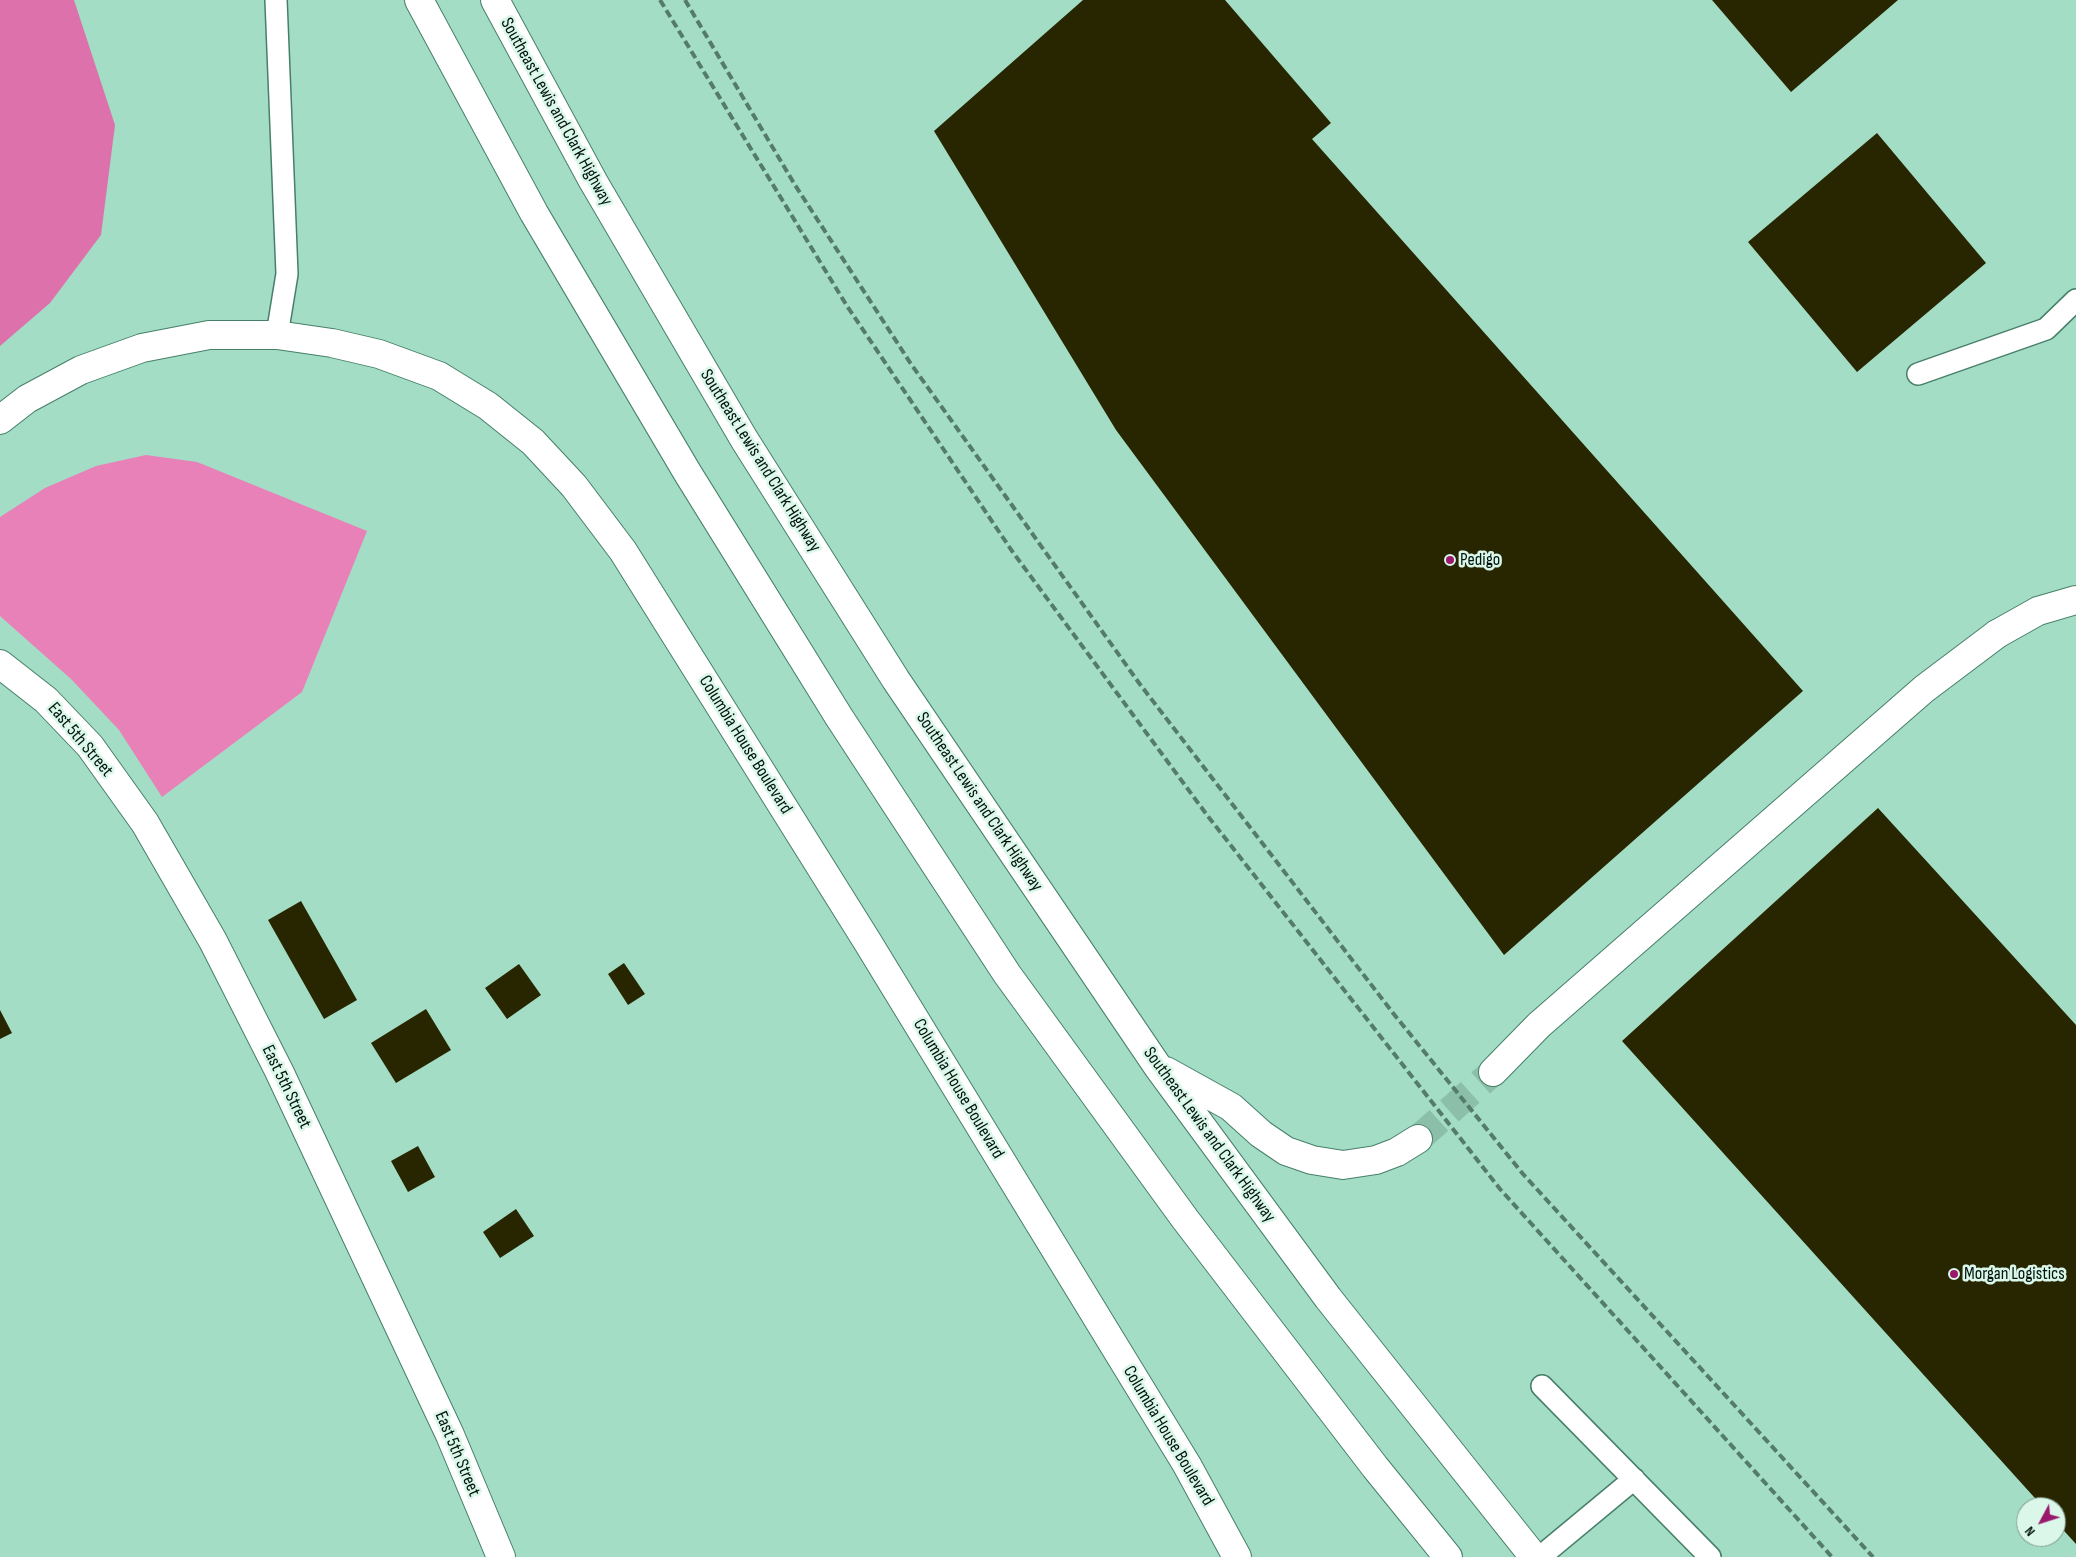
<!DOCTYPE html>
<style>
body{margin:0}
#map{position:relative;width:2076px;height:1557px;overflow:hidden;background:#a3ddc5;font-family:"Sofia Sans Condensed",sans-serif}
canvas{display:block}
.north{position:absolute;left:2016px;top:1497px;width:50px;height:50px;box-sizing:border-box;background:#daf7ea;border:1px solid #839c91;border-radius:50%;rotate:230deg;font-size:14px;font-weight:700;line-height:20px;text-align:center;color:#00130c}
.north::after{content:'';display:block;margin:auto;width:18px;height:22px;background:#9b196c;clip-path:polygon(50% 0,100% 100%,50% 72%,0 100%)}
</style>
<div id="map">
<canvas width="2076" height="1557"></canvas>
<div class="north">N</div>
</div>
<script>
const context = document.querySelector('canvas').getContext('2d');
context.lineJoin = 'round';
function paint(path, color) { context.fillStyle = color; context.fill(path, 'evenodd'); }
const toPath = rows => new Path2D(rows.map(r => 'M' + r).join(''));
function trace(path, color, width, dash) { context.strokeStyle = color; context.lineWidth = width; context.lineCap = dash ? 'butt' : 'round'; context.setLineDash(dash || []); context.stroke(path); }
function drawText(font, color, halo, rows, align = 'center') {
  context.font = font + ' "Sofia Sans Condensed",sans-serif'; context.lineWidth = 5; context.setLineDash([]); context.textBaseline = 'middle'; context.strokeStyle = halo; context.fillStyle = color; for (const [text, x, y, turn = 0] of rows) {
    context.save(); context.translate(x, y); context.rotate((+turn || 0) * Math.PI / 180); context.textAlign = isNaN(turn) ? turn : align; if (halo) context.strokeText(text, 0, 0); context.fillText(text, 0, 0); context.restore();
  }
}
const green = toPath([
 [146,455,197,462,367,531,302,692,162,797,119,730,71,679,0,616,0,517,45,488,96,466]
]);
const forest = toPath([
 [0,0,74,0,115,125,101,235,50,303,0,346]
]);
const building = toPath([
 [1083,0,1225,0,1331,123,1312,139,1803,691,1504,955,1116,430,934,131],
 [1712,0,1898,0,1791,92],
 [1877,133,1986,263,1857,372,1748,242],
 [1878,808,2076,1025,2076,1544,2056,1522,2056,1507,2043,1507,1622,1041],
 [301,901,357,1000,324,1019,268,920],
 [624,963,645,994,628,1005,608,974],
 [519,964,541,995,507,1019,485,988],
 [426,1009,451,1050,396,1083,371,1043],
 [0,1010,12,1033,0,1039],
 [418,1146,435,1177,408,1192,391,1161],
 [516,1209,534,1236,500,1258,483,1232]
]);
const motorwayTunnel = toPath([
 [1418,1139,1493,1072]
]);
const service = toPath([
 [276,0,287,274,277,335],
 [1918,374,2046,329,2076,300],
 [1542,1386,1710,1557],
 [1540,1557,1634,1479]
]);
const tertiary = toPath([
 [0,420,27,399,81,370,142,348,209,335,277,335,332,343,379,354,439,376,488,406,533,442,574,486,623,551,867,941,1187,1465,1237,1557],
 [1997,634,2038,611,2076,600],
 [0,664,46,700,90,746,145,823,213,941,279,1071,450,1435,501,1557]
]);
const motorway = toPath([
 [419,0,534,213,687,472,839,717,1007,974,1185,1219,1375,1467,1448,1557],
 [495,0,593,181,744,439,896,680,1158,1067,1328,1298,1534,1557],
 [1166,1071,1231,1107,1261,1134,1286,1151,1312,1160,1343,1165,1376,1160,1397,1152,1418,1139],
 [1493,1072,1539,1025,1924,689,1997,634]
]);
const rail = toPath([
 [660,0,847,306,1012,551,1207,815,1500,1189,1832,1557],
 [685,0,795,185,911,364,1139,683,1393,1013,1523,1174,1873,1557]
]);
const markers = [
 [1450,560,5,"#9b196c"],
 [1954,1274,5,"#9b196c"]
];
const streetNames = [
 ["Southeast Lewis and Clark Highway",556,112,61],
 ["Southeast Lewis and Clark Highway",760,461,58],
 ["East 5th Street",80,740,50],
 ["Columbia House Boulevard",745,745,58],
 ["Southeast Lewis and Clark Highway",979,802,56],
 ["East 5th Street",286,1087,64],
 ["Columbia House Boulevard",958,1089,59],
 ["Southeast Lewis and Clark Highway",1209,1135,54],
 ["Columbia House Boulevard",1168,1436,59],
 ["East 5th Street",457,1454,67]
];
const poiNames = [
 ["Pedigo",1460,560],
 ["Morgan Logistics",1964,1274]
];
paint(green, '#e781b8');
paint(forest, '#dc71ac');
paint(building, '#272600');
trace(motorwayTunnel, '#8bbfa9', 28, [28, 14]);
trace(service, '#477f6a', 24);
trace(tertiary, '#477f6a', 30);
trace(motorway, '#477f6a', 30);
trace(service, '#fff', 21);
trace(tertiary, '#fff', 28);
trace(motorway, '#fff', 28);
trace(rail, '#547b6b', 4, [8, 4]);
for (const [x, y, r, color] of markers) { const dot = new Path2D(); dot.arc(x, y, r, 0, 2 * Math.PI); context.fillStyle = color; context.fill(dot); trace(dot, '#daf7ea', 2); }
drawText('18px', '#00130c', '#daf7ea', streetNames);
drawText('18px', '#00130c', '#daf7ea', poiNames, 'left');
</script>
